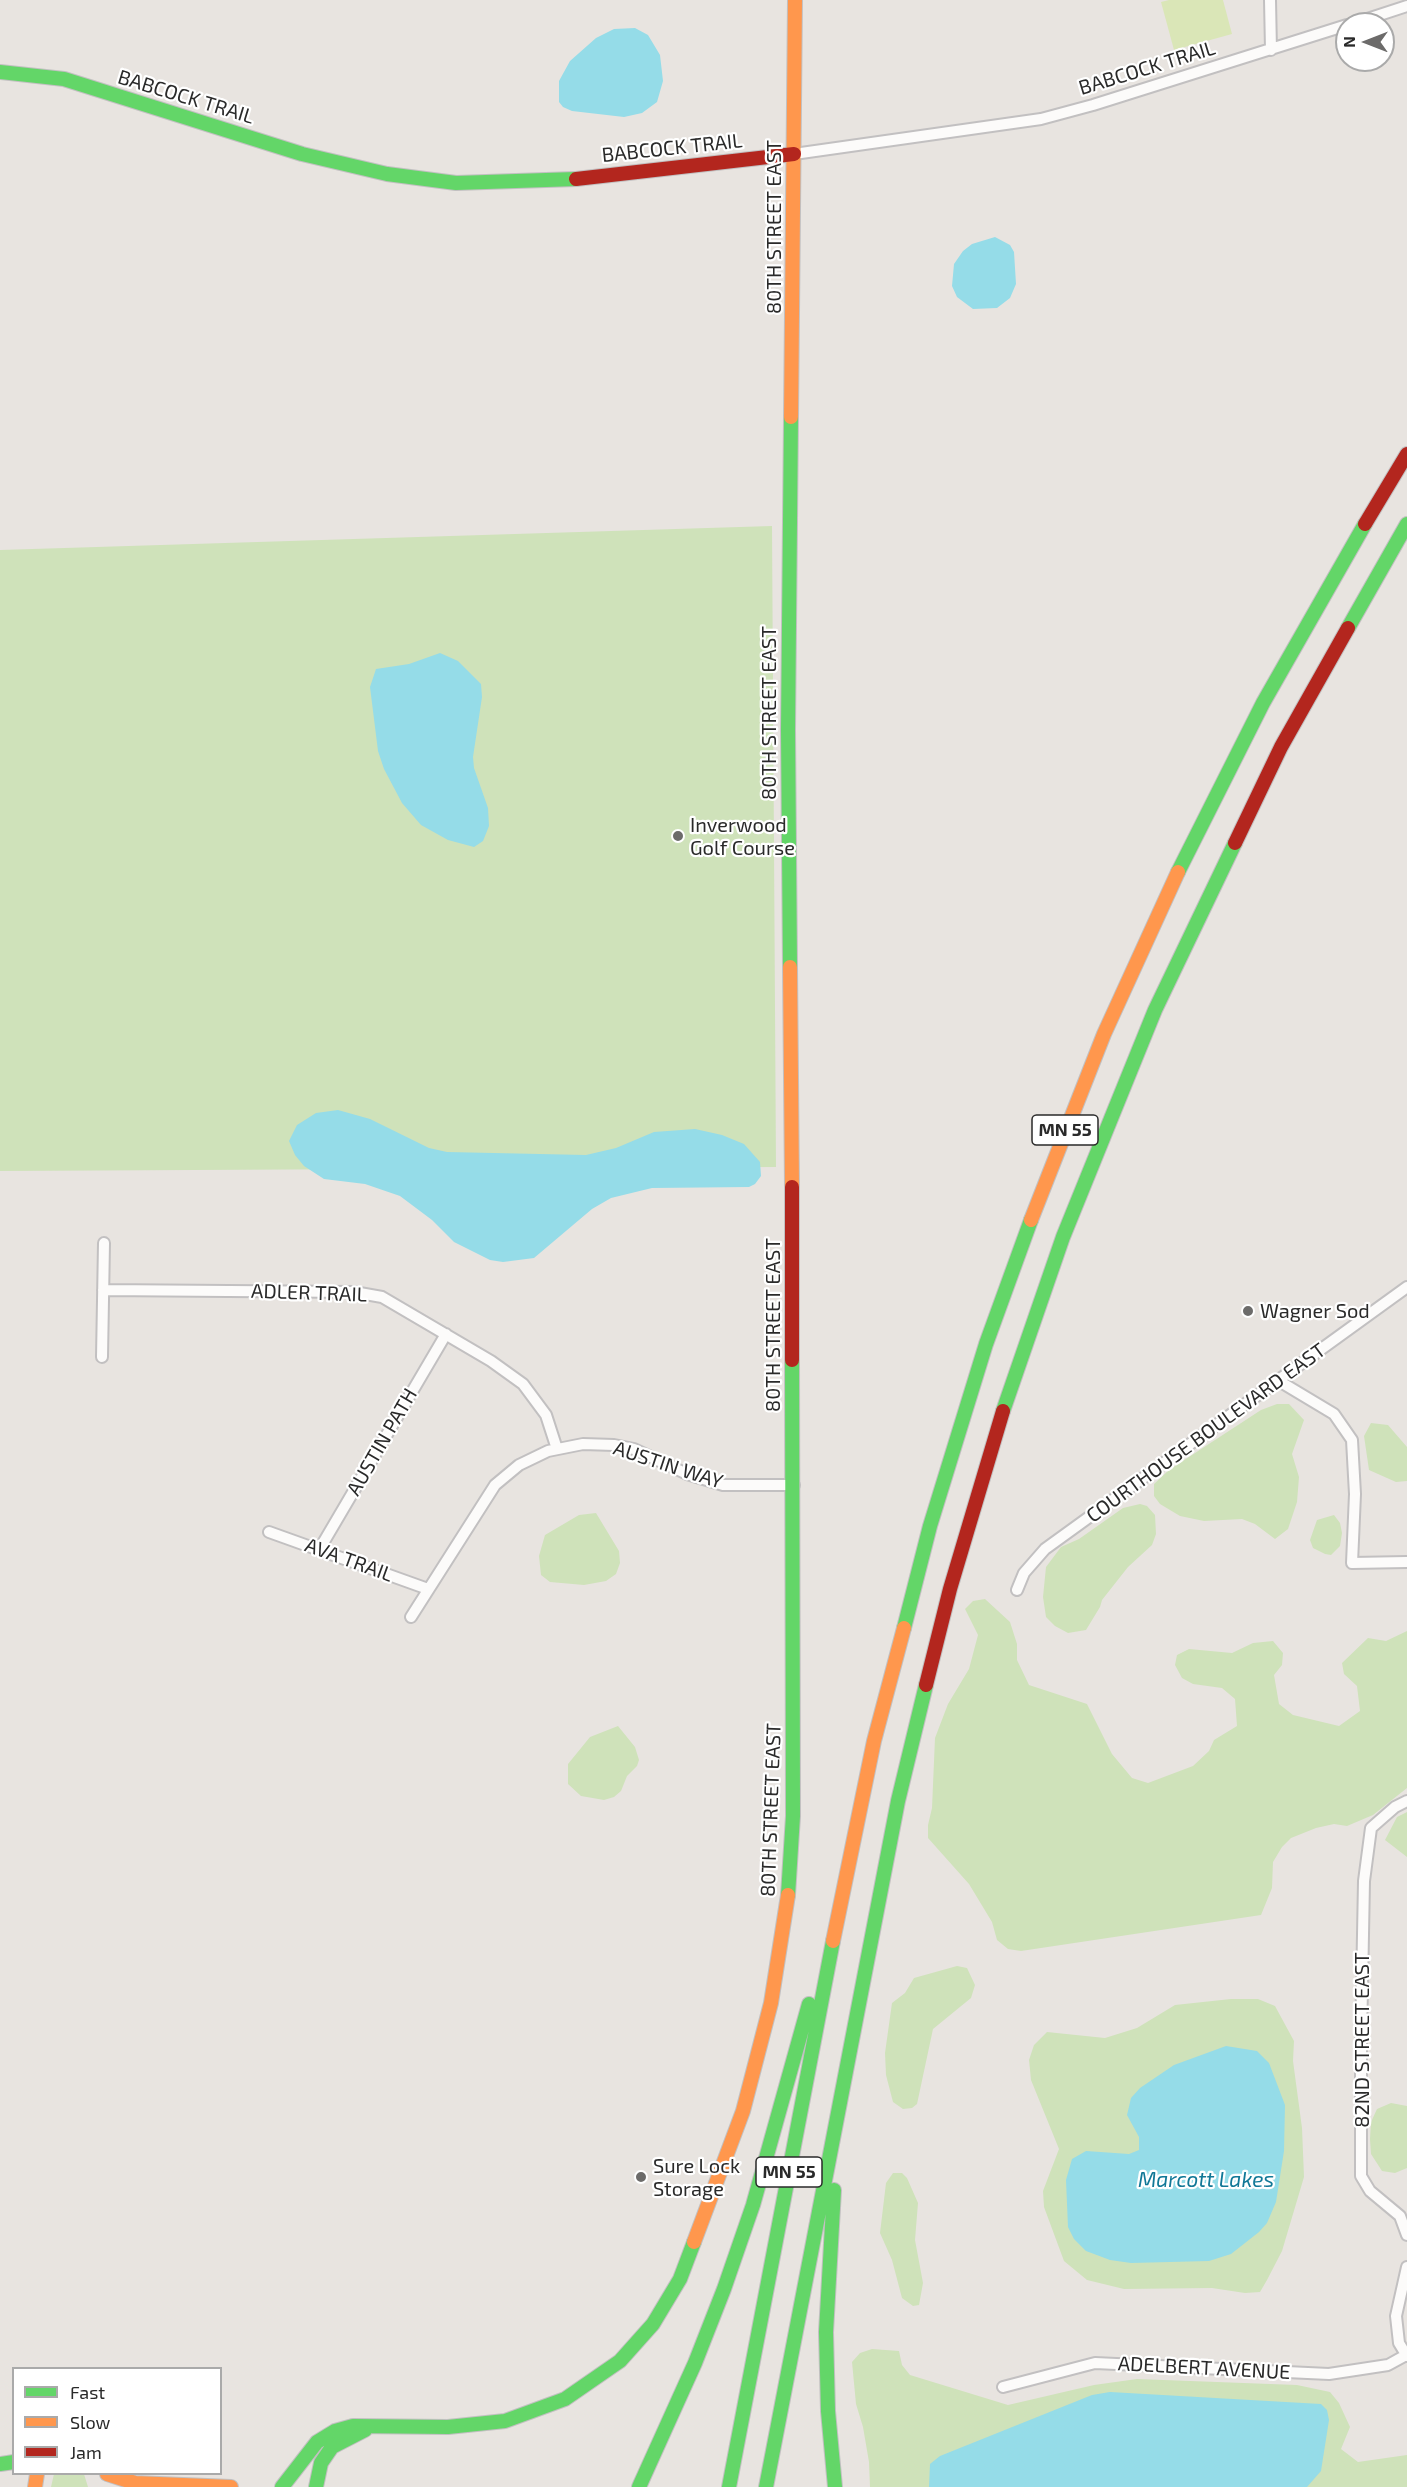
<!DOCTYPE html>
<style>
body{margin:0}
#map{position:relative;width:1407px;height:2487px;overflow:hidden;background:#e8e4e0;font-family:"Exo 2",sans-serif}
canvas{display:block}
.legend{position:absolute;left:12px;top:2367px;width:210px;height:108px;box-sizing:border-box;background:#fff;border:2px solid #aaa;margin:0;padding:8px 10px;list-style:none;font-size:18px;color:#2a2a2a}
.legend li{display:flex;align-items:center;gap:12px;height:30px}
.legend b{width:30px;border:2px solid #aaa}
.north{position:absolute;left:1335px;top:12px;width:60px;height:60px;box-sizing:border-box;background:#fff;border:2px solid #aaa;border-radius:50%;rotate:270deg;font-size:16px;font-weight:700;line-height:24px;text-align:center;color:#2a2a2a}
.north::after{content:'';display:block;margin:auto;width:21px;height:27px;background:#6c6b6a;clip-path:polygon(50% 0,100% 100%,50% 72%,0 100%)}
</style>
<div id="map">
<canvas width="1407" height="2487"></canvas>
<ul class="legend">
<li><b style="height:8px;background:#63d668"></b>Fast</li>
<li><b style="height:8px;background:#ff974d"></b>Slow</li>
<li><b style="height:8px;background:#b3261e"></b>Jam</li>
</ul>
<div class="north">N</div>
</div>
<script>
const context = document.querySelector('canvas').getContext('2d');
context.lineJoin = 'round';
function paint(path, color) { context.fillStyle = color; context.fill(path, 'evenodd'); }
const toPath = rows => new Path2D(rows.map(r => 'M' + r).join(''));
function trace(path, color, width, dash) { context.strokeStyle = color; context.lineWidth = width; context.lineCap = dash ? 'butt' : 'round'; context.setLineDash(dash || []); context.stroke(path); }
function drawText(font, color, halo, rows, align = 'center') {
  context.font = font + ' "Exo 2",sans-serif'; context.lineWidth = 4.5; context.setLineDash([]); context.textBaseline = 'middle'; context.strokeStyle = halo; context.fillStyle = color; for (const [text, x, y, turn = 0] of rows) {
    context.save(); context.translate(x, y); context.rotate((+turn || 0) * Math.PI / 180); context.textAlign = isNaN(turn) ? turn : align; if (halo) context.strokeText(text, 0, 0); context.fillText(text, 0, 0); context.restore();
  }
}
const green = toPath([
 [772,526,776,1167,0,1171,0,550],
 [1277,1404,1289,1404,1304,1420,1292,1454,1299,1477,1297,1502,1288,1529,1275,1539,1255,1524,1242,1519,1204,1521,1180,1516,1160,1504,1154,1496,1154,1484,1169,1470,1261,1410],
 [1371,1423,1388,1425,1407,1447,1407,1481,1396,1482,1369,1470,1364,1436],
 [1140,1504,1147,1506,1155,1515,1156,1534,1152,1545,1128,1567,1102,1600,1100,1607,1086,1630,1068,1633,1055,1626,1046,1617,1043,1597,1046,1567,1061,1547,1079,1539,1123,1508],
 [596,1513,619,1551,620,1563,616,1574,606,1581,584,1585,550,1582,541,1575,539,1556,545,1535,579,1515],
 [1334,1515,1340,1523,1342,1533,1340,1546,1331,1555,1325,1554,1313,1548,1310,1540,1317,1520],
 [985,1599,1010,1622,1017,1644,1017,1660,1029,1685,1087,1704,1112,1754,1132,1778,1148,1783,1193,1766,1209,1751,1214,1740,1237,1726,1235,1699,1222,1688,1193,1684,1182,1678,1175,1665,1177,1655,1189,1649,1232,1653,1253,1643,1273,1641,1283,1653,1282,1665,1274,1675,1279,1704,1293,1715,1339,1726,1360,1711,1357,1686,1344,1674,1342,1663,1368,1638,1386,1641,1407,1631,1407,1788,1373,1815,1347,1826,1334,1824,1316,1828,1291,1838,1282,1847,1273,1862,1272,1888,1261,1915,1021,1951,1008,1949,997,1940,992,1922,969,1884,928,1838,928,1825,932,1808,935,1738,948,1704,969,1669,978,1635,965,1609,973,1601],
 [618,1726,635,1747,639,1760,637,1766,627,1776,621,1791,614,1797,604,1800,581,1796,568,1784,568,1764,590,1737],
 [1407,1812,1407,1857,1385,1840,1397,1817],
 [957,1966,967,1968,975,1985,971,1998,933,2029,917,2104,912,2108,903,2109,893,2102,886,2075,885,2053,892,2003,905,1993,914,1978],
 [1231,1999,1258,1999,1275,2006,1294,2041,1293,2061,1302,2128,1304,2177,1282,2251,1267,2280,1260,2292,1245,2293,1212,2288,1124,2289,1087,2280,1064,2261,1044,2207,1043,2191,1059,2149,1031,2080,1029,2060,1034,2045,1047,2032,1105,2038,1137,2028,1175,2005],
 [1391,2103,1407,2106,1407,2168,1395,2173,1382,2171,1371,2154,1370,2139,1371,2122,1377,2109],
 [893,2173,902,2173,907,2178,918,2203,915,2240,923,2283,919,2305,913,2306,902,2298,892,2260,880,2233,886,2183],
 [872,2349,899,2351,902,2365,910,2375,1008,2405,1094,2385,1137,2379,1297,2385,1330,2392,1339,2403,1350,2427,1341,2449,1358,2462,1407,2455,1407,2487,870,2487,869,2462,863,2427,856,2404,852,2362,860,2353],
 [54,2474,84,2474,88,2487,51,2487]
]);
const pitch = toPath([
 [1169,0,1223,0,1232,34,1174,50,1161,2]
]);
const water = toPath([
 [635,28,648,35,660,55,663,81,657,102,642,113,624,117,572,111,563,107,559,102,559,81,570,61,596,38,614,29],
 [995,237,1010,245,1014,252,1016,284,1010,298,997,308,973,309,957,297,952,286,954,264,963,251,972,244],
 [440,653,458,661,481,684,482,697,473,757,474,768,488,808,489,826,483,841,474,847,448,840,421,825,402,803,384,769,378,751,370,687,376,669,409,664],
 [338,1110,370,1119,429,1148,447,1152,586,1155,616,1148,654,1132,695,1129,722,1135,744,1144,760,1162,761,1176,755,1184,749,1187,652,1188,611,1198,592,1209,534,1258,503,1262,490,1260,454,1242,432,1220,400,1196,365,1184,324,1179,304,1166,295,1155,289,1141,297,1125,316,1113],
 [1226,2046,1257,2051,1269,2063,1285,2105,1284,2151,1276,2202,1267,2223,1259,2232,1231,2254,1209,2261,1131,2263,1110,2260,1086,2251,1074,2239,1068,2227,1066,2180,1072,2159,1086,2151,1129,2154,1139,2150,1139,2137,1127,2115,1131,2098,1140,2088,1174,2065],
 [1110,2392,1321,2404,1327,2410,1329,2420,1321,2471,1307,2487,929,2487,930,2464,940,2456,1092,2395]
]);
const street = toPath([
 [1270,0,1271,50],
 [1352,24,1407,6],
 [794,154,1041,119,1093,105,1347,25],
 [103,1290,354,1292,382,1297,491,1361,523,1384,546,1415,557,1449],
 [102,1357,104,1243],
 [1279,1381,1334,1414,1352,1440,1355,1494,1352,1563,1407,1562],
 [269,1532,428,1589],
 [319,1550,446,1334],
 [1017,1590,1024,1573,1045,1549,1407,1287],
 [411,1617,495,1485,519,1465,548,1451,583,1444,614,1445,634,1449,687,1474,723,1485,794,1485],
 [1407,1801,1395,1807,1371,1828,1364,1881,1361,2041,1361,2176,1370,2191,1400,2216,1407,2235],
 [1407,2267,1396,2316,1399,2343,1407,2356],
 [1003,2387,1095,2363,1329,2374,1388,2365,1406,2355]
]);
const fast = toPath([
 [0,72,64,79,302,154,387,174,456,183,576,179],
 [1348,628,1407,524],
 [1178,872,1263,703,1365,524],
 [790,967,788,730,791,417],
 [1003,1411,1063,1237,1155,1010,1235,843],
 [904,1628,930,1526,986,1344,1031,1220],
 [788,1895,793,1816,792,1360],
 [834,2190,826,2332,828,2411,835,2487],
 [0,2464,14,2462],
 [282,2487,317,2442,335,2431,353,2426,448,2427,505,2421,565,2399,620,2361,653,2324,680,2279,694,2242],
 [316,2487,321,2463,332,2447,365,2430],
 [639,2487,695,2363,724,2289,753,2205,809,2004],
 [729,2487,833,1941],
 [766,2487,898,1801,926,1685]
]);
const slow = toPath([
 [791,417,795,0],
 [790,967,792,1187],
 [1031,1220,1104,1034,1178,872],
 [833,1941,874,1741,904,1628],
 [694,2242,743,2111,771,2003,788,1895],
 [107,2474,135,2483,231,2487],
 [35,2487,37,2474]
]);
const jam = toPath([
 [576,179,794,154],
 [1365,524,1407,454],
 [1235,843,1281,747,1348,628],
 [792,1187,792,1360],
 [926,1685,950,1589,1003,1411]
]);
const markers = [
 [678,836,6,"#6c6b6a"],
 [1248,1311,6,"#6c6b6a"],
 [641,2177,6,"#6c6b6a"]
];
const shields = [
 [1065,1130,66],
 [789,2172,66]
];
const shieldNames = [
 ["MN 55",1065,1130],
 ["MN 55",789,2172]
];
const streetNames = [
 ["BABCOCK TRAIL",1147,68,-17],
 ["BABCOCK TRAIL",186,97,17],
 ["BABCOCK TRAIL",672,148,-6],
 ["80TH STREET EAST",774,227,-90],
 ["80TH STREET EAST",769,713,-90],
 ["ADLER TRAIL",309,1293,2],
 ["80TH STREET EAST",773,1325,-90],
 ["COURTHOUSE BOULEVARD EAST",1206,1433,-36],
 ["AUSTIN PATH",382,1442,-60],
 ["AUSTIN WAY",668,1465,18],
 ["AVA TRAIL",349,1560,20],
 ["80TH STREET EAST",771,1810,-88],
 ["82ND STREET EAST",1362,2040,-90],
 ["ADELBERT AVENUE",1204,2368,3]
];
const poiNames = [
 ["Inverwood",690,825],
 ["Golf Course",690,848],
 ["Wagner Sod",1260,1311],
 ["Sure Lock",653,2166],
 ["Storage",653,2189]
];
const waterNames = [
 ["Marcott Lakes",1206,2180]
];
paint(green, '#cfe2ba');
paint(pitch, '#dae6b7');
paint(water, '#95dce8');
trace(street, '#c2c0c1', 14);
trace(fast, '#c2c0c1', 16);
trace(slow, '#c2c0c1', 16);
trace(jam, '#c2c0c1', 16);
trace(street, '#fcfbfa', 10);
trace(fast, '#63d668', 14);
trace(slow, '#ff974d', 14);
trace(jam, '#b3261e', 14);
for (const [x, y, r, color] of markers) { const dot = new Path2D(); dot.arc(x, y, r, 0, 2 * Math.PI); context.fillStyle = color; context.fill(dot); trace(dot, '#fff', 2); }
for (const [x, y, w] of shields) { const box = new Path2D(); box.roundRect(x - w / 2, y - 15, w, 30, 4.5); context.fillStyle = '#fff'; context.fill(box); trace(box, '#2a2a2a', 1.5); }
drawText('bold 18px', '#2a2a2a', null, shieldNames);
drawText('20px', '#2a2a2a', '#fff', streetNames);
drawText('20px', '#2a2a2a', '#fff', poiNames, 'left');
drawText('italic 21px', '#117897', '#fff', waterNames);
</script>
